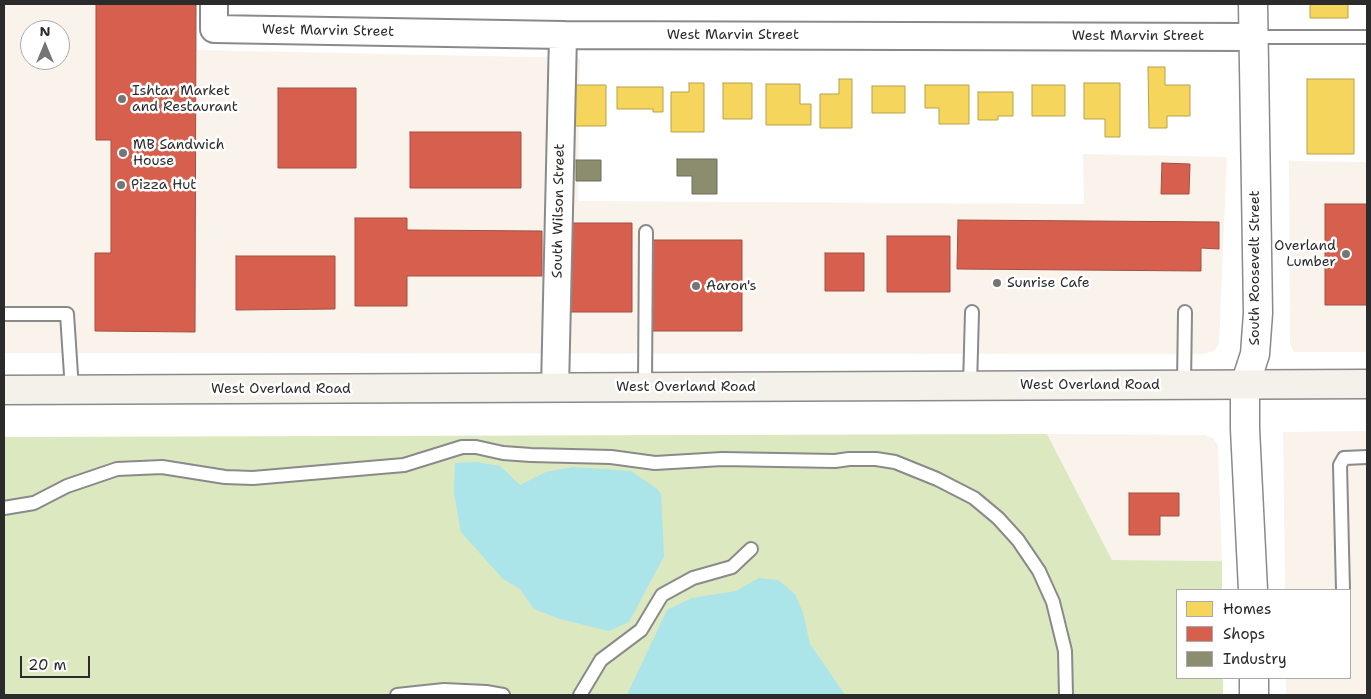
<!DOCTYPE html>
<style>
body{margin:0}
#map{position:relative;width:1371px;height:699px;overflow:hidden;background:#fff;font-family:"Shantell Sans",sans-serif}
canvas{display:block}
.frame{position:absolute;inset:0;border:5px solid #2b2b2b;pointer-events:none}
.legend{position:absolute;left:1176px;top:589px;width:175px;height:90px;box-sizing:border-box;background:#fff;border:1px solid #aaa;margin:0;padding:6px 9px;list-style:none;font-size:15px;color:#2b2b2b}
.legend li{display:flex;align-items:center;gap:10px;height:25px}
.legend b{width:25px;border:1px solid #aaa}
.north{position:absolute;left:20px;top:20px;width:50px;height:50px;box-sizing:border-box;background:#fff;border:1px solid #aaa;border-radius:50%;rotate:0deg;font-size:14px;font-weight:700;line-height:20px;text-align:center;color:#2b2b2b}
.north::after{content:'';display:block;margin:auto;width:18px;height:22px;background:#757575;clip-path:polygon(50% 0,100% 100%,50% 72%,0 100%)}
.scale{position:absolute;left:20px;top:656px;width:70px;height:22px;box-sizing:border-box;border:2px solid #2b2b2b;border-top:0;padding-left:6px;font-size:15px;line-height:18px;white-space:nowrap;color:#2b2b2b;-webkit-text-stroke:4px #fff;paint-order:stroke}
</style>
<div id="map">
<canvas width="1371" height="699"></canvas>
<div class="frame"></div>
<ul class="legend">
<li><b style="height:14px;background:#f6d55c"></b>Homes</li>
<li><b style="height:14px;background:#d6604d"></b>Shops</li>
<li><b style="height:14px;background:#8c8c6e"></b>Industry</li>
</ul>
<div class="north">N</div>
<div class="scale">20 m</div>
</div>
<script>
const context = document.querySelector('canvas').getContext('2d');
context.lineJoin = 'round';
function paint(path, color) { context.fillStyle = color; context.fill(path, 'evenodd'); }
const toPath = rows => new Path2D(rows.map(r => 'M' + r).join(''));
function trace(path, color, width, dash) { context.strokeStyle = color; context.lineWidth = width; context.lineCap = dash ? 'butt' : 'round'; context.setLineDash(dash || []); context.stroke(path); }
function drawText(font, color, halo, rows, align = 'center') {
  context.font = font + ' "Shantell Sans",sans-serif'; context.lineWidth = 5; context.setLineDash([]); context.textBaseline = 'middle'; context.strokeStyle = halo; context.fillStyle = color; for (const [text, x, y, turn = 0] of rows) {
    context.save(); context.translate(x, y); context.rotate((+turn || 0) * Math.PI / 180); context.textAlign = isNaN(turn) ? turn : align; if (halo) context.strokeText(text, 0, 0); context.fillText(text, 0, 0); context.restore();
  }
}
const built = toPath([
 [4,4,197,4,197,50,580,58,578,201,1084,204,1083,154,1227,157,1219,344,1214,351,1204,354,4,353],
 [30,30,60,30,60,60,30,60],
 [1289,161,1367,162,1367,352,1294,352,1290,344],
 [1367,431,1367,695,1286,695,1286,678,1350,678,1350,590,1285,590,1283,432],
 [1047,434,1204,435,1213,438,1218,445,1222,561,1112,560]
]);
const green = toPath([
 [1047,434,1112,560,1222,561,1222,590,1177,590,1177,678,1223,678,1223,695,4,695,4,437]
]);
const water = toPath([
 [476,462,500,466,520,485,546,472,573,467,631,471,657,489,661,494,664,556,629,622,609,631,560,619,534,609,520,589,503,579,461,532,454,493,455,463],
 [759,578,778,580,795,594,803,613,810,644,845,695,627,695,667,610,692,598,736,591]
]);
const homes = toPath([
 [1310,4,1348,4,1348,18,1310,18,1310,4],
 [1148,67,1165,67,1165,85,1190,85,1190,116,1167,116,1167,128,1149,128,1148,67],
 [839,79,852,79,852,128,820,128,820,94,839,94,839,79],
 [1307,79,1354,79,1354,154,1307,154,1307,79],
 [689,83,704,83,704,132,671,132,671,92,689,92,689,83],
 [723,83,752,83,752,119,723,119,723,83],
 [1084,83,1120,83,1120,137,1105,137,1105,119,1084,119,1084,83],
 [766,84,800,84,800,104,811,104,811,125,766,125,766,84],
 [575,85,606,85,606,126,575,126,575,85],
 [925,85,969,85,969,124,939,124,939,108,925,108,925,85],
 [1032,85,1065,85,1065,116,1032,116,1032,85],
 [872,86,905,86,905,113,872,113,872,86],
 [617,87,663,87,663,112,653,112,653,109,617,109,617,87],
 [978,92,1013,92,1013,116,998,116,998,120,978,120,978,92]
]);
const shops = toPath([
 [96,4,196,4,195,332,95,331,95,253,111,253,111,140,96,140,96,4],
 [278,88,356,88,356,168,278,168,278,88],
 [410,132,521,132,521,188,410,188,410,132],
 [1162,163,1190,164,1189,194,1161,194,1162,163],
 [1325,204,1367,204,1367,305,1325,305,1325,204],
 [355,218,407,218,407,230,542,231,542,276,407,276,407,306,355,306,355,218],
 [958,220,1219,222,1219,249,1201,248,1201,271,957,269,958,220],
 [568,223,632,223,632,312,568,312,568,223],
 [887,236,950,236,950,292,887,292,887,236],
 [649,240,742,240,742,331,649,331,649,240],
 [825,253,864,253,864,291,825,291,825,253],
 [236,256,335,256,335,309,236,310,236,256],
 [1129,493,1179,493,1179,516,1160,516,1160,535,1129,535,1129,493]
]);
const industry = toPath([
 [677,159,717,159,717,194,692,194,692,176,677,176,677,159],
 [576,160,601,160,601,181,576,181,576,160]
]);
const lane = toPath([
 [1253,37,1367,37],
 [4,314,67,314,72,390],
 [1184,385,1185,312],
 [970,386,972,312],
 [645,387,646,232],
 [4,508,34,503,67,486,117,469,162,467,225,477,253,478,404,465,462,447,476,447,503,453,531,455,611,457,655,463,722,459,835,461,849,459,876,459,895,462,937,479,974,498,998,518,1018,540,1039,571,1053,602,1065,651,1066,695],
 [1343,590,1340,465,1344,458,1367,457],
 [397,695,444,690,486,692,503,695],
 [580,695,601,660,641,630,662,595,693,578,732,567,751,549]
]);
const street = toPath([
 [214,4,214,29,563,35,1253,37],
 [555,388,563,35]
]);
const secondary = toPath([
 [1253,590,1245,429,1245,385,1255,354,1258,313,1253,4],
 [1254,678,1254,695]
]);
const primary = toPath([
 [4,390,1367,384]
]);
const markers = [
 [122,99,5,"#757575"],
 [123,153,5,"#757575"],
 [121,185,5,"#757575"],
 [1346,254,5,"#757575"],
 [997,283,5,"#757575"],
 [696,286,5,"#757575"]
];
const streetNames = [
 ["West Marvin Street",328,31,1],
 ["West Marvin Street",733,35],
 ["West Marvin Street",1138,36],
 ["South Wilson Street",559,211,-89],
 ["South Roosevelt Street",1255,268,-90],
 ["West Overland Road",1090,385],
 ["West Overland Road",686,387],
 ["West Overland Road",281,389]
];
const poiNames = [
 ["Ishtar Market",132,91],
 ["and Restaurant",132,107],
 ["MB Sandwich",133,145],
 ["House",133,161],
 ["Pizza Hut",131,185],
 ["Overland",1336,246,"right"],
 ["Lumber",1336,262,"right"],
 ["Sunrise Cafe",1007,283],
 ["Aaron's",706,286]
];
paint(built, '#f9f3ec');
paint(green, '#dce8c0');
paint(water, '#abe4e9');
paint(homes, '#f6d55c');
trace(homes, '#b9a24d', 1);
paint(shops, '#d6604d');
trace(shops, '#a35043', 1);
paint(industry, '#8c8c6e');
trace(industry, '#6f6f5a', 1);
trace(lane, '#8a8a8a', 16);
trace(street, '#8a8a8a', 30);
trace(secondary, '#8a8a8a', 31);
trace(primary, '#8a8a8a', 31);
trace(lane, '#fff', 12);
trace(street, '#fff', 26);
trace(secondary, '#fff', 28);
trace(primary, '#f4f1eb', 28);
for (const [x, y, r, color] of markers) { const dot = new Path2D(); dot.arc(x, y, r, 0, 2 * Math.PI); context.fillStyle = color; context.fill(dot); trace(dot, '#fff', 2); }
drawText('14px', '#2b2b2b', '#fff', streetNames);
drawText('14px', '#2b2b2b', '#fff', poiNames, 'left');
</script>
